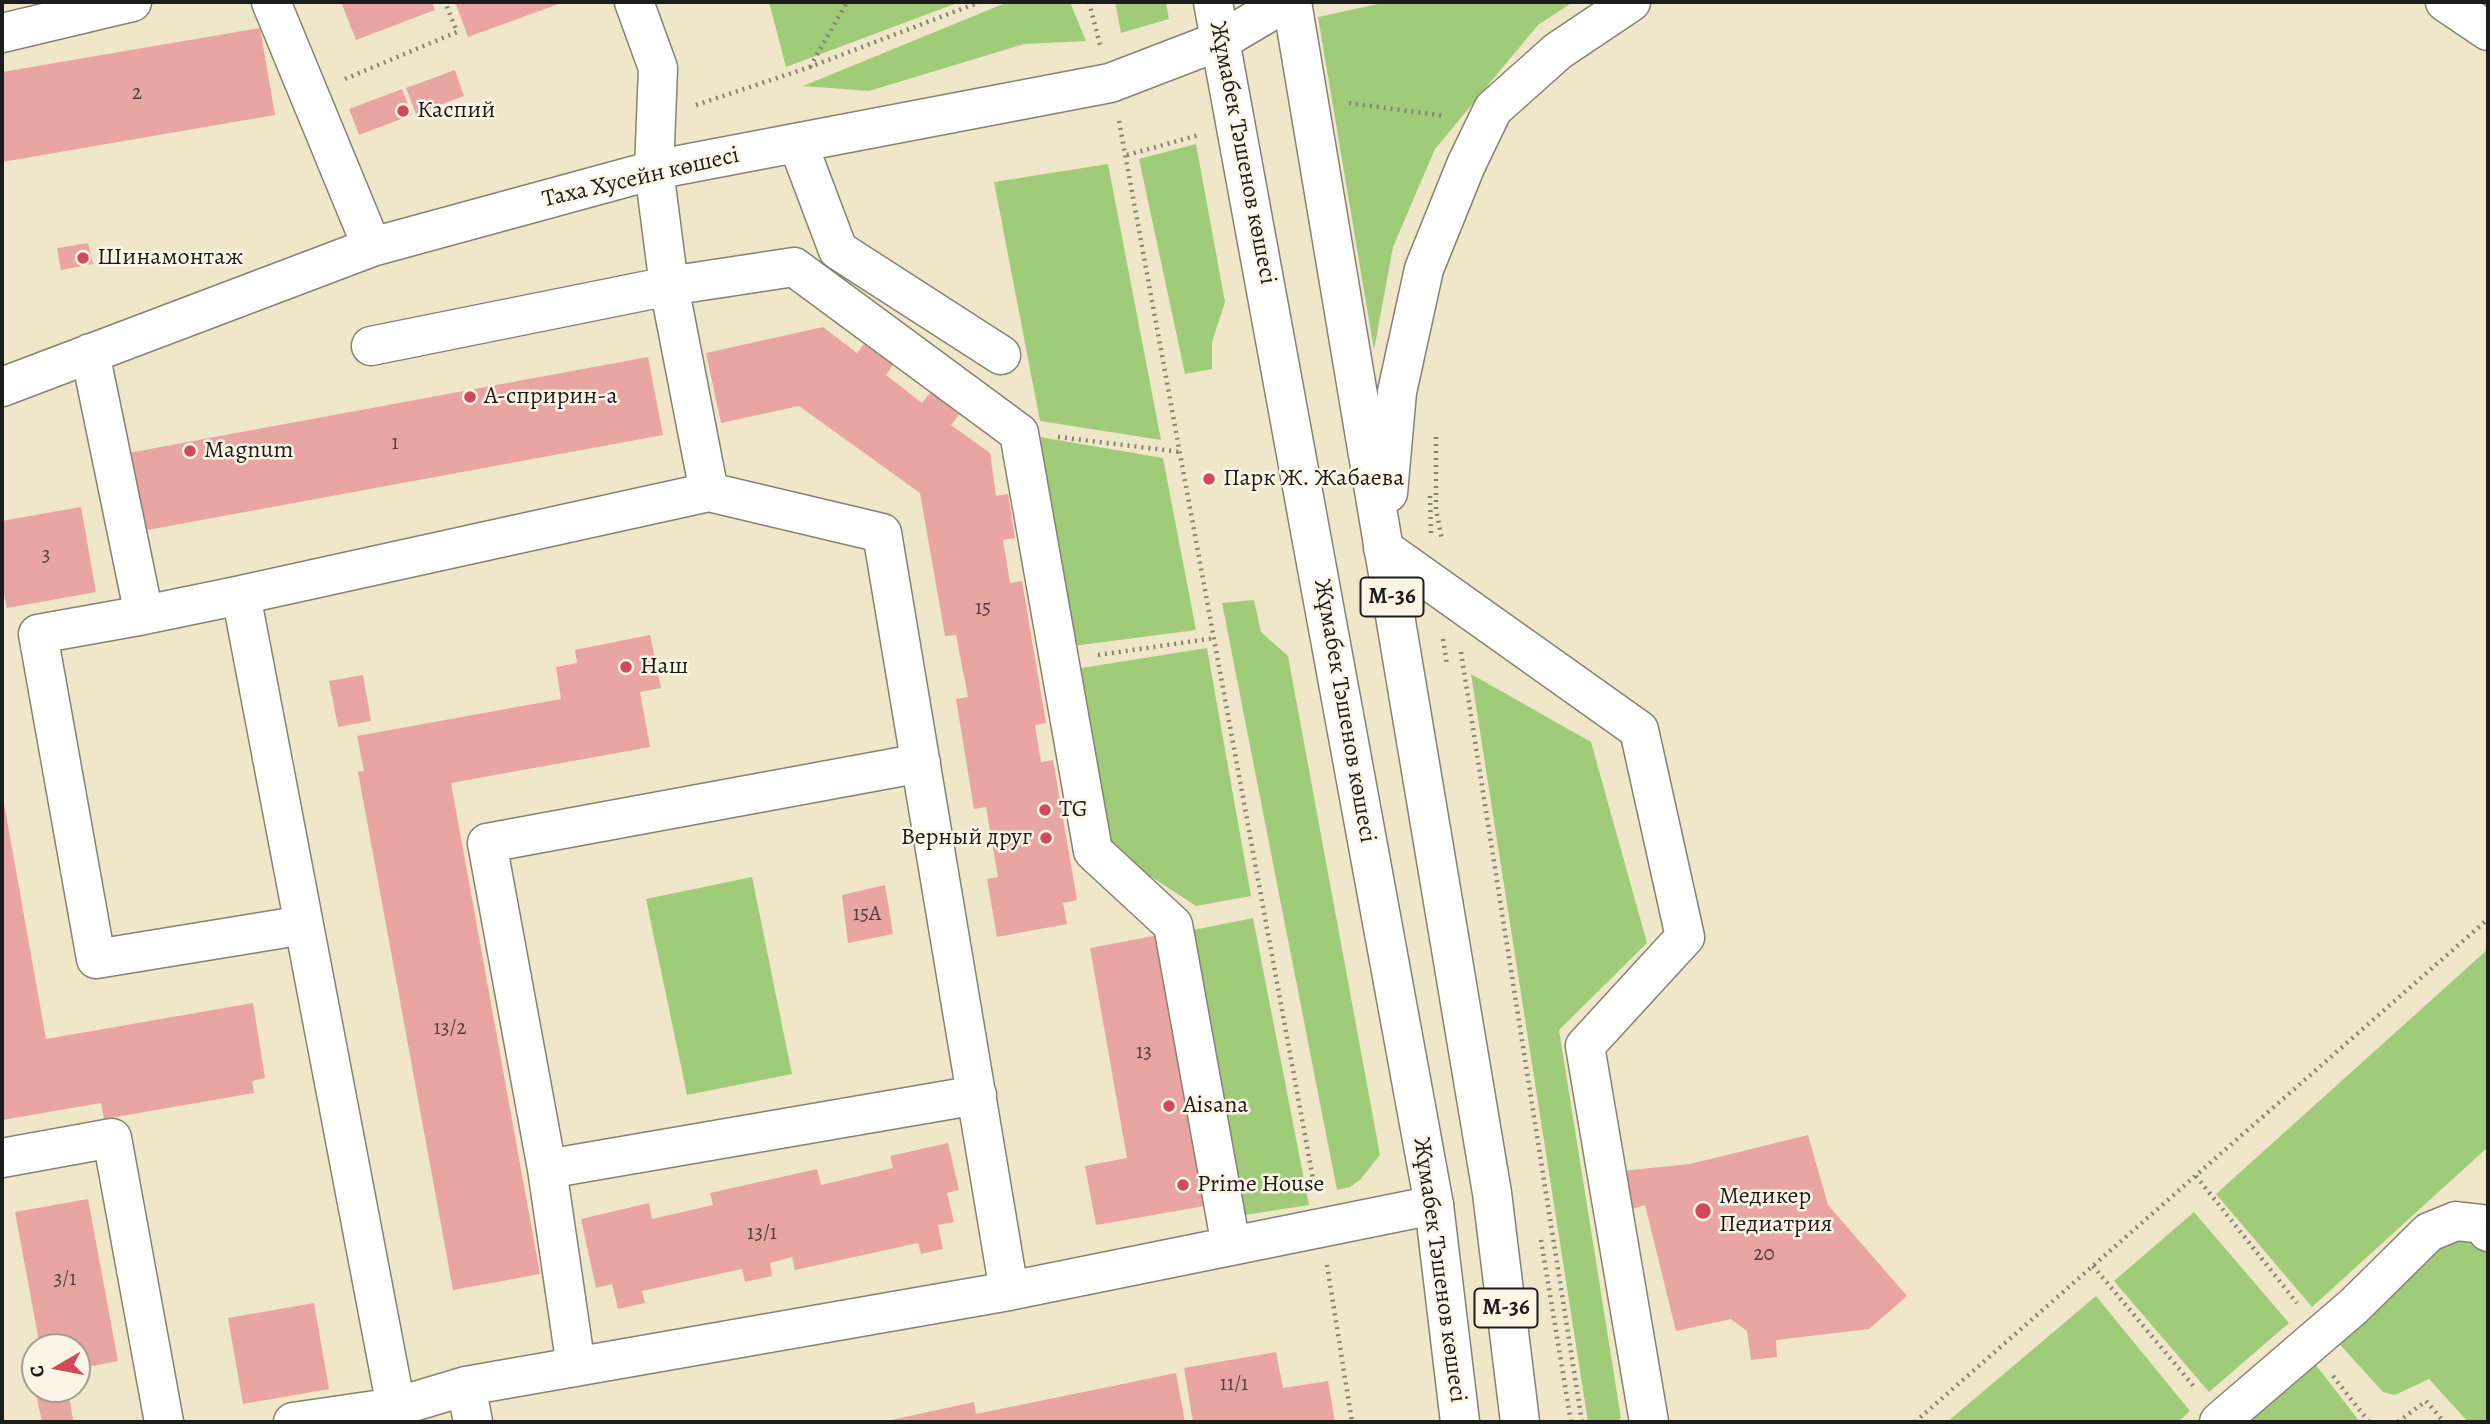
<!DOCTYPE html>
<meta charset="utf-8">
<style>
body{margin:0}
#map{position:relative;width:2490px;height:1424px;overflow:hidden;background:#f0e7ca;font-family:Alegreya,serif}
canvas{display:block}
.frame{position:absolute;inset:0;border:4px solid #1c1c1c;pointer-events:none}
.north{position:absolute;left:21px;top:1333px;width:70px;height:70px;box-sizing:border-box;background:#fcf5e5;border:2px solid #a29e95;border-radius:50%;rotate:260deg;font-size:19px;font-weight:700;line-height:28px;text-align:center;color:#1c1c1c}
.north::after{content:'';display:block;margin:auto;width:24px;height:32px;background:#d1495b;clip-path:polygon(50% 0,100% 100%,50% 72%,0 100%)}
</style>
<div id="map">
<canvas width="2490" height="1424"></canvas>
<div class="frame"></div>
<div class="north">С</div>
</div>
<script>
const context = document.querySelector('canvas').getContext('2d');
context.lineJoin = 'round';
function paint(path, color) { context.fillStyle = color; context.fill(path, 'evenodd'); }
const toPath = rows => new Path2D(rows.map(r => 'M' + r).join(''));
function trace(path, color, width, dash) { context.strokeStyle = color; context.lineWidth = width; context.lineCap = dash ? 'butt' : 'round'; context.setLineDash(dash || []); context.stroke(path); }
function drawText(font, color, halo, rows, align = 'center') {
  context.font = font + ' Alegreya,serif'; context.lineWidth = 5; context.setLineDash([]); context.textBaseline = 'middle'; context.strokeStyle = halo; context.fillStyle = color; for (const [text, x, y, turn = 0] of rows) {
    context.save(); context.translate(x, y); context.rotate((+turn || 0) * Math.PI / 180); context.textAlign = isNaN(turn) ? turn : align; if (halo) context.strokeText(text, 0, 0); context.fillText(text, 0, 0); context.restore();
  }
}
const green = toPath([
 [769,2,960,2,786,67],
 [1008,2,1070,2,1086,41,1024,44,869,91,803,86],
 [1115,2,1166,2,1169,19,1121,33],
 [1387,2,1573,2,1538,25,1435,149,1393,247,1374,350,1318,17],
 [1196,144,1225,302,1212,342,1212,369,1185,374,1139,159],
 [1108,164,1161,440,1040,421,994,182],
 [1040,437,1163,458,1196,630,1073,646],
 [1254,600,1261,632,1288,656,1380,1155,1360,1180,1350,1187,1337,1190,1222,603],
 [1207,648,1251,896,1196,906,1101,844,1075,669],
 [1471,674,1591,742,1647,943,1559,1030,1621,1418,1614,1422,1588,1422],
 [752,877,792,1074,687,1095,646,899],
 [1253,918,1309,1205,1232,1217,1183,932],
 [2488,949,2488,1147,2312,1307,2216,1194],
 [2194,1212,2289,1323,2209,1392,2114,1281],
 [2447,1233,2479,1239,2488,1249,2488,1422,2468,1422,2429,1379,2395,1395,2383,1392,2334,1338],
 [2096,1296,2190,1411,2178,1422,1947,1422],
 [2312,1360,2360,1422,2255,1422,2245,1411]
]);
const building = toPath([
 [341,2,432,2,435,10,356,40],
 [455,2,564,2,468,37],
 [260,28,275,115,2,162,2,72],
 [455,70,464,96,416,114,406,88],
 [402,89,412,115,359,135,349,109],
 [88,243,93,264,61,270,57,248],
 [823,327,857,353,864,344,893,365,886,375,922,403,931,392,959,415,951,425,990,453,996,496,1008,494,1015,538,1003,540,1010,583,1022,581,1046,723,1035,725,1041,762,1053,760,1077,900,1063,903,1067,924,997,937,987,879,998,877,986,807,974,809,956,699,968,697,956,635,945,636,920,493,799,406,721,423,706,353],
 [648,357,663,435,142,531,128,453],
 [81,507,96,592,7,608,4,594,2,595,2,521],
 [650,635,661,688,640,692,650,747,451,783,540,1274,453,1290,358,772,364,771,357,736,561,699,556,667,577,663,575,650],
 [363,675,371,721,338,727,329,681],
 [2,792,46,1039,253,1003,265,1078,252,1081,254,1093,104,1119,101,1103,2,1120],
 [885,885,893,934,848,943,842,895],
 [1159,935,1205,1206,1096,1225,1085,1166,1127,1158,1090,948],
 [1808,1135,1828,1205,1907,1296,1869,1329,1776,1340,1777,1357,1751,1360,1747,1331,1731,1319,1676,1331,1645,1205,1616,1214,1612,1172,1690,1164],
 [948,1143,959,1190,947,1193,954,1222,938,1225,943,1249,921,1254,918,1243,795,1270,792,1257,770,1263,772,1276,745,1282,742,1269,642,1291,645,1303,618,1309,612,1284,596,1288,581,1219,649,1203,652,1219,713,1205,710,1193,817,1169,821,1185,893,1168,890,1156],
 [88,1199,118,1361,77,1369,77,1347,40,1347,15,1212],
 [314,1303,329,1389,243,1404,228,1318],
 [1276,1352,1283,1388,1328,1381,1335,1422,1193,1422,1184,1368],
 [1176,1373,1185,1422,882,1422,974,1402,976,1414],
 [35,1389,68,1389,73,1420,42,1422]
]);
const path = toPath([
 [1089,2,1100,45],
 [810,67,847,2],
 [345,79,457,32,445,2],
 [1349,103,1445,116],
 [696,105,810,67,980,2],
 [1119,121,1315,1190],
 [1127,155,1199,135],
 [1058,437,1181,452],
 [1436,437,1436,509,1442,540],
 [1430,496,1431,533],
 [1443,639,1447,665],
 [1461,652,1582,1422],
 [1098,655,1215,638],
 [2196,1176,2297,1303],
 [1541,1240,1571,1422],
 [1327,1265,1352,1422],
 [2093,1266,2196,1389],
 [2333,1376,2369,1422],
 [1915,1422,2488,919],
 [2398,1422,2426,1401,2444,1422]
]);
const minor = toPath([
 [271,2,372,247],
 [634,2,658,68,654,170,669,286,709,492,882,533,1009,1291],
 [2445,2,2488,31],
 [2,33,132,2],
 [798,144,838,250,1001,355],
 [371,346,669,286,794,267,1019,433,1093,851,1173,925,1231,1246],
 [90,353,144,615,241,595,396,1407],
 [2,387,372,247,654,170,1110,83,1222,40],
 [1383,548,1639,730,1685,937,1585,1046,1649,1422],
 [241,595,709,492],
 [144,615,38,634,96,959,304,925],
 [2,1158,112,1138,164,1422],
 [547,1169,487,843,921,763],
 [576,1367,547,1169,977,1095],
 [293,1422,396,1407,466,1386],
 [473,1422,466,1386,1009,1291,1434,1205],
 [2219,1422,2354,1306,2429,1232,2456,1221,2482,1224,2488,1232]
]);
const major = toPath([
 [1213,2,1434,1205,1460,1422],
 [1292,2,1492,1193,1520,1422],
 [1222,40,1286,2],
 [1388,493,1397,392,1424,269,1466,165,1493,109,1558,51,1631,2]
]);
const markers = [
 [403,111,7,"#d1495b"],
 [83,258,7,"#d1495b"],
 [470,397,7,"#d1495b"],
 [190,451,7,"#d1495b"],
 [1209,479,7,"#d1495b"],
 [626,667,7,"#d1495b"],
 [1045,810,7,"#d1495b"],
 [1046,838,7,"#d1495b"],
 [1169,1106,7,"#d1495b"],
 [1183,1185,7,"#d1495b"],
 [1703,1211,9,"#d1495b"]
];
const numberNames = [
 ["2",137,94],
 ["1",395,444],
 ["3",46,556],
 ["15",983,609],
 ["15А",867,915],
 ["13/2",450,1029],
 ["13",1144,1053],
 ["13/1",762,1234],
 ["20",1764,1255],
 ["3/1",65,1280],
 ["11/1",1234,1385]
];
const shields = [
 [1392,597,63],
 [1506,1308,63]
];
const shieldNames = [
 ["M-36",1392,597],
 ["M-36",1506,1308]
];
const poiNames = [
 ["Каспий",417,111],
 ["Шинамонтаж",97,258],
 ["А-спририн-а",484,397],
 ["Magnum",204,451],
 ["Парк Ж. Жабаева",1223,479],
 ["Наш",640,667],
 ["TG",1059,810],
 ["Верный друг",1032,838,"right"],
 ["Aisana",1183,1106],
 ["Prime House",1197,1185],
 ["Медикер",1719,1197],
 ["Педиатрия",1719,1225]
];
const streetNames = [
 ["Жұмабек Тәшенов көшесі",1242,153,79],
 ["Таха Хусейн көшесі",641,178,-13],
 ["Жұмабек Тәшенов көшесі",1344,711,80],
 ["Жұмабек Тәшенов көшесі",1439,1270,82]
];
paint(green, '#a0cc79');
paint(building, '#e9a5a2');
trace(minor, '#868273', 41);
trace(major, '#868273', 41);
trace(path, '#868273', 4.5, [2, 5]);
trace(minor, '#fff', 38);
trace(major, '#fff', 38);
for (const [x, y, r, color] of markers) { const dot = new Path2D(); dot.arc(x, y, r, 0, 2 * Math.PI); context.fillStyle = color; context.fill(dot); trace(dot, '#fcf5e5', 2.5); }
drawText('21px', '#4f3e3e', null, numberNames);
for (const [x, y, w] of shields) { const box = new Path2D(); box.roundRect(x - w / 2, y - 19.5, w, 39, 5); context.fillStyle = '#fcf5e5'; context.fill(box); trace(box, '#1c1c1c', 2); }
drawText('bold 23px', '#1c1c1c', null, shieldNames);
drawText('24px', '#1c1c1c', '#fcf5e5', poiNames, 'left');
drawText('24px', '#1c1c1c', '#fcf5e5', streetNames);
</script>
